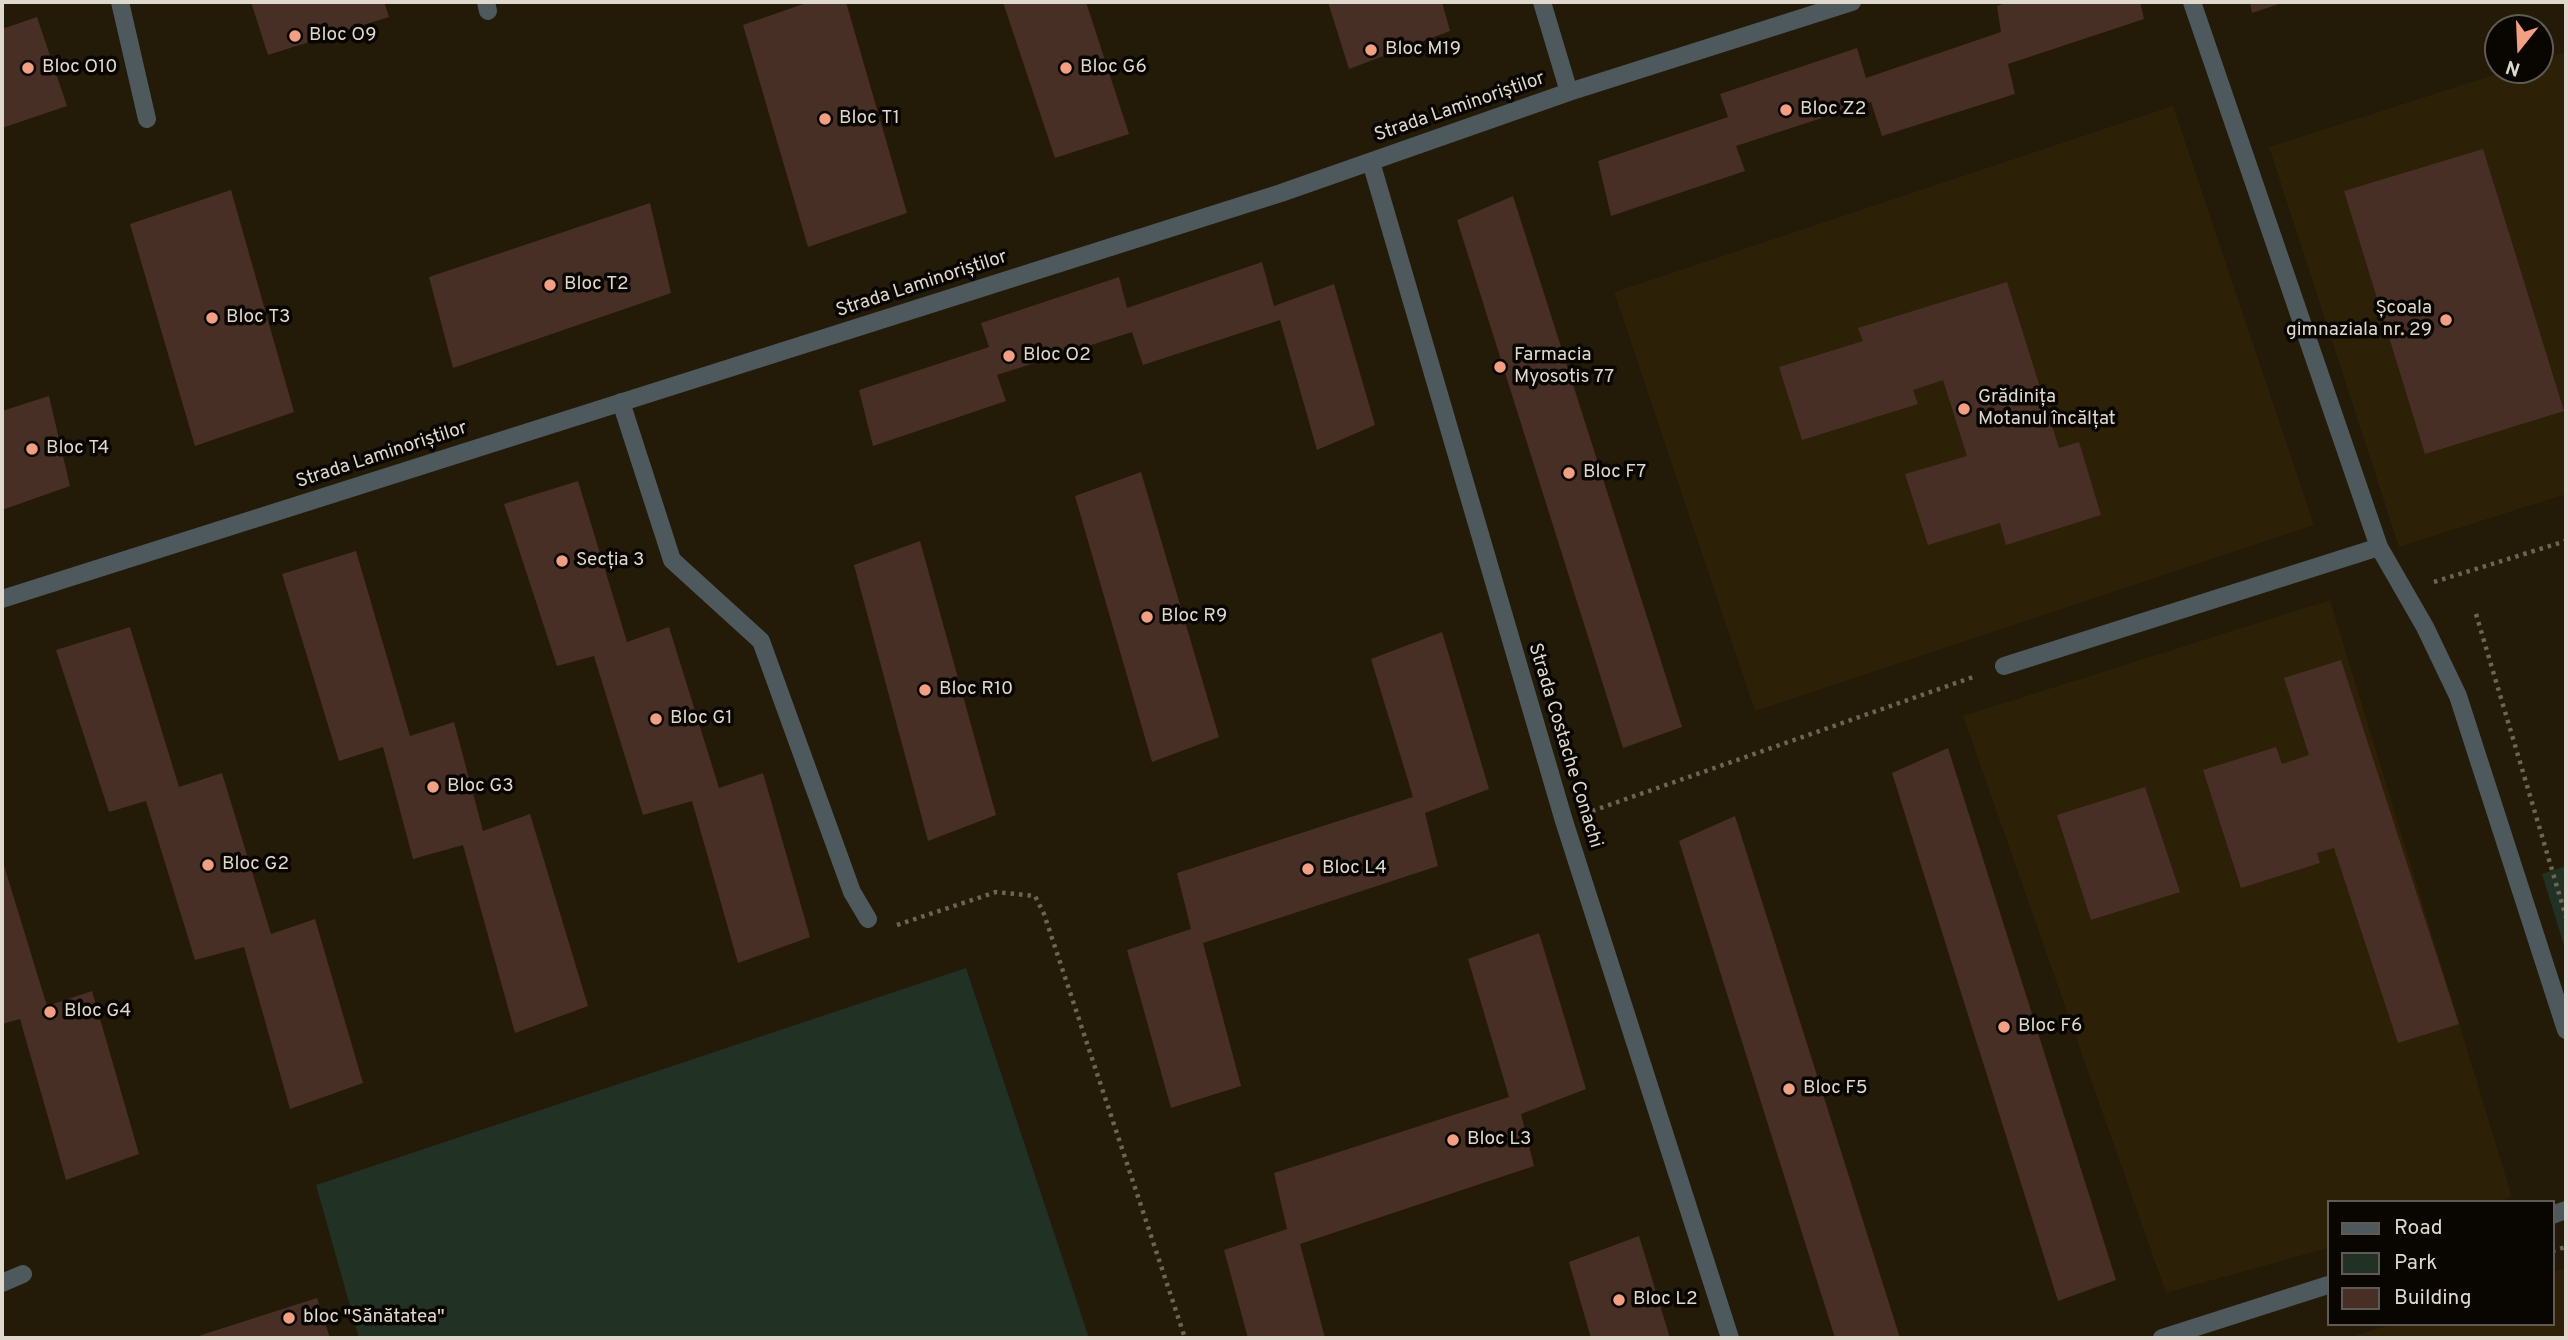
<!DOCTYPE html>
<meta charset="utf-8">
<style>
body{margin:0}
#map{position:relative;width:2568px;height:1340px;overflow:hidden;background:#231a08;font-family:Overpass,sans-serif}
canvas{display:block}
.frame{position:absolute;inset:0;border:4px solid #dfd8cd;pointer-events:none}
.legend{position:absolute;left:2327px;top:1200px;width:228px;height:126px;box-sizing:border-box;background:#090602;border:2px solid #5f5a53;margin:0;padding:9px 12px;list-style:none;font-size:21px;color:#dfd8cd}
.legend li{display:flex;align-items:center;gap:14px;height:35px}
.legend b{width:35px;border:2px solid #5f5a53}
.north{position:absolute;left:2484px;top:14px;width:70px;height:70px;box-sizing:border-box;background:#090602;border:2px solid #5f5a53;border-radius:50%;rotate:198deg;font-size:19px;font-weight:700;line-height:28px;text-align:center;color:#dfd8cd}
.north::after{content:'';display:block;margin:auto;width:24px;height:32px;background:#f39f84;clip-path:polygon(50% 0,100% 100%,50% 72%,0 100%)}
</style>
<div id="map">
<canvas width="2568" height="1340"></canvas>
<div class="frame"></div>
<ul class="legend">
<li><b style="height:9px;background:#4e595d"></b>Road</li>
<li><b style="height:19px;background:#213123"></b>Park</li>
<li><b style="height:19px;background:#482f25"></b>Building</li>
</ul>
<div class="north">N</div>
</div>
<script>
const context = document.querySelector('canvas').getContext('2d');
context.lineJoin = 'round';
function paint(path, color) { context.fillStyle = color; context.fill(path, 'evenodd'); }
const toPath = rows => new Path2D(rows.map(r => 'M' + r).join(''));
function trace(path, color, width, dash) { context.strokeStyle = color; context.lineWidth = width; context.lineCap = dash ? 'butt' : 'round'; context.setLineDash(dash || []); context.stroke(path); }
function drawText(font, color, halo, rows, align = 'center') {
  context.font = font + ' Overpass,sans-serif'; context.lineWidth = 7; context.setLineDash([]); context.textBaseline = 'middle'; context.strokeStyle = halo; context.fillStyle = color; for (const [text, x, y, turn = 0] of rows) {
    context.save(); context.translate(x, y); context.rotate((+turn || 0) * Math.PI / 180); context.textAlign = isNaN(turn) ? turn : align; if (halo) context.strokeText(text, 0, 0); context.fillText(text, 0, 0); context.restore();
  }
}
const built = toPath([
 [2566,52,2566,494,2399,547,2269,147,2509,70,2540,70,2540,60],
 [2173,106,2314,525,1755,711,1614,292],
 [2330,600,2512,1197,2495,1202,2328,1202,2328,1248,2166,1293,1963,716],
 [2566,1268,2566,1338,2348,1338,2392,1324,2552,1324,2552,1272]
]);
const green = toPath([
 [2566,866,2566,952,2542,874],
 [966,968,1089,1338,359,1338,316,1185]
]);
const building = toPath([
 [251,2,384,2,389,17,268,55],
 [809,2,846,2,907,213,808,247,743,25],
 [1003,2,1086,2,1129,134,1055,158],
 [1328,2,1442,2,1450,31,1349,69],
 [2009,2,2140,2,2144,19,2008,64,2015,94,1882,136,1871,102,1736,146,1745,171,1611,216,1598,161,1728,117,1720,94,1857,48,1866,78,2001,32,1997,6],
 [2250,2,2285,2,2252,13],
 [37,17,67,106,2,128,2,29],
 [2483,149,2564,411,2425,454,2344,191],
 [231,190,294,412,195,446,130,224],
 [1513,196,1682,727,1623,748,1457,220],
 [650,203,671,293,453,368,429,277],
 [1262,262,1274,306,1334,284,1375,425,1317,450,1280,320,1143,365,1132,332,997,375,1006,401,873,446,859,390,989,347,981,323,1119,277,1127,308],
 [2007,282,2059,448,2079,442,2101,515,2006,545,2000,523,1928,545,1905,474,1967,456,1943,380,1913,390,1918,404,1802,440,1779,367,1863,341,1858,328],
 [49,396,70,486,2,510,2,411],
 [1141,472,1219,737,1152,762,1075,496],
 [578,481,627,642,669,627,719,788,763,773,810,937,738,963,692,801,643,815,594,656,557,666,504,504],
 [920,541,996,815,928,841,854,565],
 [356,551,410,736,454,722,483,831,530,814,588,1006,515,1033,463,845,413,859,383,747,339,761,282,574],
 [130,627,179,787,222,773,271,934,315,919,363,1083,290,1109,244,947,195,960,146,801,109,812,56,650],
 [1442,632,1489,789,1425,813,1438,866,1203,943,1241,1086,1171,1108,1127,950,1191,929,1177,873,1413,797,1371,659],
 [2341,660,2459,1024,2398,1043,2334,848,2317,853,2320,863,2241,888,2203,770,2276,747,2282,764,2309,755,2284,678],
 [1948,748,2116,1280,2058,1301,1892,773],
 [2145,787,2180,892,2091,920,2057,815],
 [1735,816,1900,1338,1835,1338,1679,841],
 [2,859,47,1006,92,991,139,1154,66,1180,20,1019,2,1024],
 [1539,933,1586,1089,1521,1114,1534,1166,1300,1244,1325,1338,1248,1338,1224,1250,1287,1229,1274,1173,1509,1097,1468,959],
 [1639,1236,1670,1338,1591,1338,1569,1262],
 [317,1298,330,1338,192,1338]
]);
const path = toPath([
 [2434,582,2566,541],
 [2476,614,2566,917],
 [1592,811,1976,676],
 [897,925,996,892,1035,896,1044,914,1185,1338],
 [2552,1251,2566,1247]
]);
const minor = toPath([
 [120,2,147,119],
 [486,2,488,11],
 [1542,2,1569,92],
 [2192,2,2379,547,2425,627,2458,696,2566,1030],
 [1371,162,1564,821,1730,1338],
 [621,402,672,560,761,641,852,892,868,919],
 [2,599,1281,193,1569,92,1852,2],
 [2004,666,2379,547],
 [2552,1215,2566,1210],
 [2,1283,23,1274],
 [2162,1338,2328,1285]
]);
const markers = [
 [295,36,7,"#f39f84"],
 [1371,50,7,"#f39f84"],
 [28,68,7,"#f39f84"],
 [1066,68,7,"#f39f84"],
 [1786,110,7,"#f39f84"],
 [825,119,7,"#f39f84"],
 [550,285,7,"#f39f84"],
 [212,318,7,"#f39f84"],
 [2446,320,7,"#f39f84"],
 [1009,356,7,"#f39f84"],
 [1500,367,7,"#f39f84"],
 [1964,409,7,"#f39f84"],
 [32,449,7,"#f39f84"],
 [1569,473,7,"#f39f84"],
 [562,561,7,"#f39f84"],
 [1147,617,7,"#f39f84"],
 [925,690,7,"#f39f84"],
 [656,719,7,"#f39f84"],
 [433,787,7,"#f39f84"],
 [208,865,7,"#f39f84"],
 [1308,869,7,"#f39f84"],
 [50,1012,7,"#f39f84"],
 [2004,1027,7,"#f39f84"],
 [1789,1089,7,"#f39f84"],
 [1453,1140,7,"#f39f84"],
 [1619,1300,7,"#f39f84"],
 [289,1318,7,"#f39f84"]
];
const poiNames = [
 ["Bloc O9",309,36],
 ["Bloc M19",1385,50],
 ["Bloc O10",42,68],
 ["Bloc G6",1080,68],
 ["Bloc Z2",1800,110],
 ["Bloc T1",839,119],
 ["Bloc T2",564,285],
 ["Școala",2432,309,"right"],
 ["gimnaziala nr. 29",2432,331,"right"],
 ["Bloc T3",226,318],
 ["Bloc O2",1023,356],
 ["Farmacia",1514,356],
 ["Myosotis 77",1514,378],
 ["Grădinița",1978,398],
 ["Motanul încălțat",1978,420],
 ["Bloc T4",46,449],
 ["Bloc F7",1583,473],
 ["Secția 3",576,561],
 ["Bloc R9",1161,617],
 ["Bloc R10",939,690],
 ["Bloc G1",670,719],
 ["Bloc G3",447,787],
 ["Bloc G2",222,865],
 ["Bloc L4",1322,869],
 ["Bloc G4",64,1012],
 ["Bloc F6",2018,1027],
 ["Bloc F5",1803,1089],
 ["Bloc L3",1467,1140],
 ["Bloc L2",1633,1300],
 ["bloc \"Sănătatea\"",303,1318]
];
const streetNames = [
 ["Strada Laminoriștilor",1460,108,-19],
 ["Strada Laminoriștilor",922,285,-18],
 ["Strada Laminoriștilor",382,456,-18],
 ["Strada Costache Conachi",1564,746,73]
];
paint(built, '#2c2006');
paint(green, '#213123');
paint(building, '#482f25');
trace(path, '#6c6455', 4.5, [3.5, 5]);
trace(minor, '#4e595d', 18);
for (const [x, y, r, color] of markers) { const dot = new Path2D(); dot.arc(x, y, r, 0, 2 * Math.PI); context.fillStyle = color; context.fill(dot); trace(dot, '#090602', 2.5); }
drawText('19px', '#dfd8cd', '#090602', poiNames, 'left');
drawText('19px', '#dfd8cd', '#090602', streetNames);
</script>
